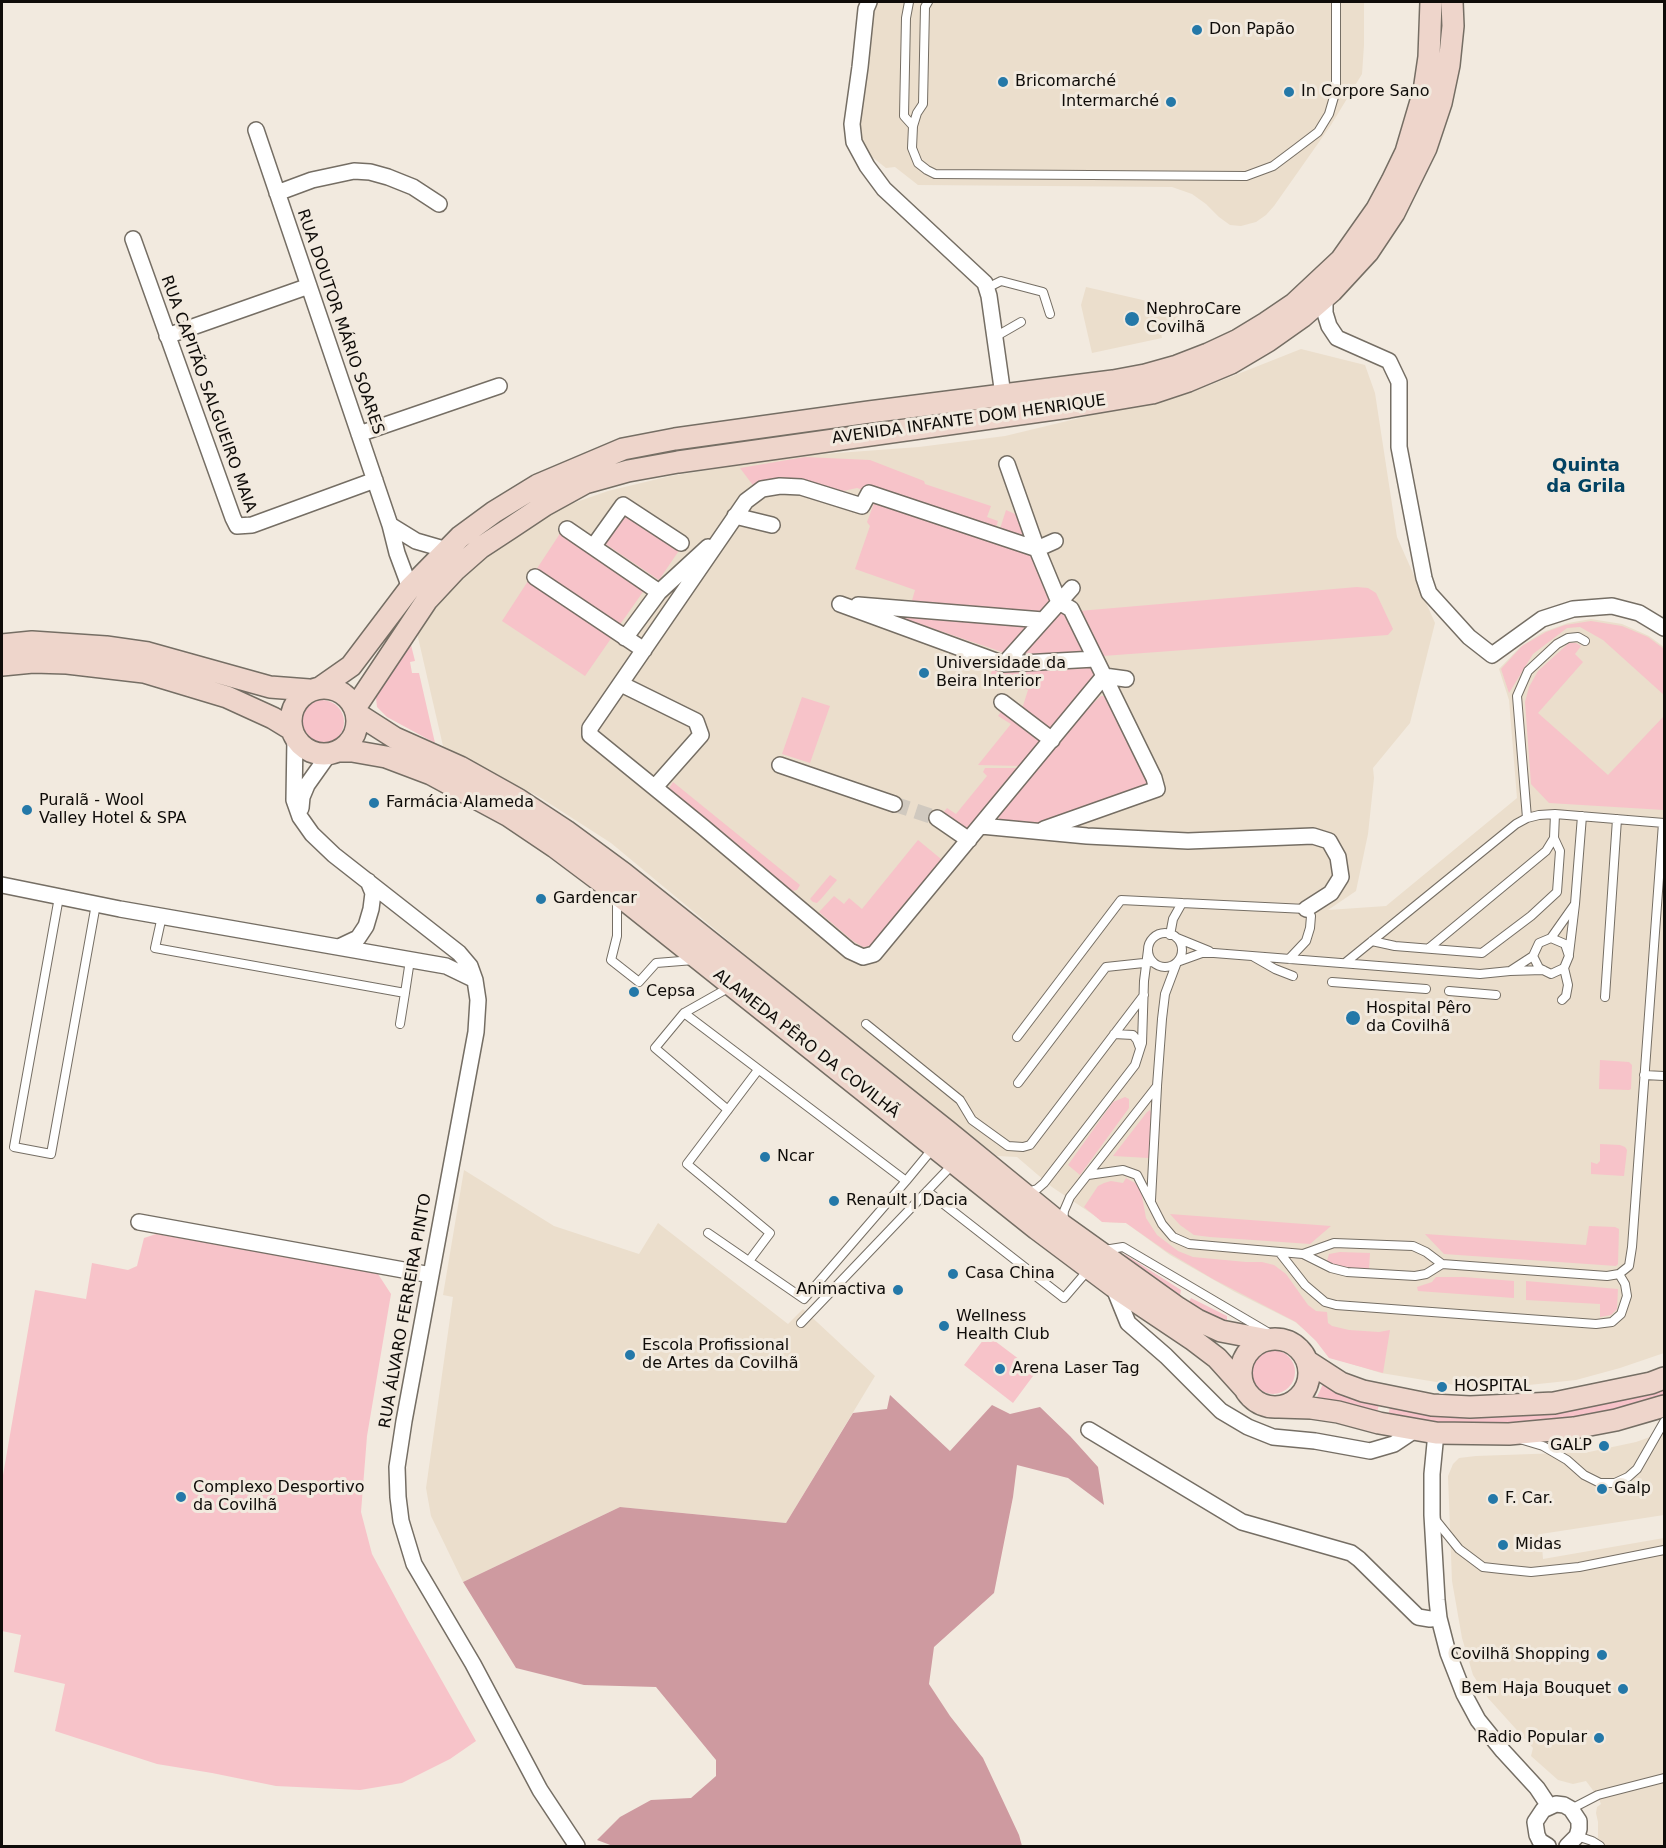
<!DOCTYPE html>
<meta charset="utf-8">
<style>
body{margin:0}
#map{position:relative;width:1666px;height:1848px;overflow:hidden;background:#f2eadf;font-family:"DejaVu Sans",sans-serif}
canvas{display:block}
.frame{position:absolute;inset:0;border:3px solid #0f0c09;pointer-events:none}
</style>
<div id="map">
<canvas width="1666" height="1848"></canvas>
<div class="frame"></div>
</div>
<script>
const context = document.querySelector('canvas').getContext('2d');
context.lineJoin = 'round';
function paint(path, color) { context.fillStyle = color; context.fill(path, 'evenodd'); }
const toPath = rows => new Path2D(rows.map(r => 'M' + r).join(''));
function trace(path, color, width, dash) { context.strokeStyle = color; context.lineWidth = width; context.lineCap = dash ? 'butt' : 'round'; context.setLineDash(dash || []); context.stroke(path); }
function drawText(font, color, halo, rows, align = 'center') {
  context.font = font + ' "DejaVu Sans",sans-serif'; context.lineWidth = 6; context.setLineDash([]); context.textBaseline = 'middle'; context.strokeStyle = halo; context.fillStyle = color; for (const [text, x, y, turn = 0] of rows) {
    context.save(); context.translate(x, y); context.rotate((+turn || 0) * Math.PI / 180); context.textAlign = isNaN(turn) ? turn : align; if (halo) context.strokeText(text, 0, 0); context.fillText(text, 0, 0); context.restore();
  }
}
const built = toPath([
 [877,2,1364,2,1364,45,1362,74,1331,125,1274,206,1266,215,1256,222,1241,226,1230,225,1219,217,1206,204,1192,194,1172,187,918,185,895,167,886,168,872,157,862,143,858,132,873,10],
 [1086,287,1182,309,1176,334,1160,329,1162,338,1092,353,1081,305],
 [1301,349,1365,365,1375,393,1397,537,1435,623,1410,723,1373,768,1374,778,1368,834,1356,891,1328,910,1386,906,1517,798,1509,700,1499,669,1521,646,1543,632,1568,623,1591,619,1622,624,1649,636,1664,647,1664,1353,1620,1368,1576,1380,1529,1385,1467,1387,1381,1373,1335,1359,1317,1340,1295,1322,1235,1292,1170,1255,1126,1223,1104,1222,1052,1187,1017,1157,997,1156,838,1029,806,1005,611,843,541,798,443,746,414,620,434,596,523,526,565,506,608,491,670,476,797,456,919,447,1005,436,1200,389],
 [464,1170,554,1226,639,1254,658,1223,788,1324,803,1309,875,1376,786,1523,620,1507,463,1582,431,1516,426,1488,453,1297,443,1295],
 [1664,1432,1664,1515,1541,1534,1543,1559,1664,1538,1664,1846,1595,1846,1598,1837,1598,1822,1596,1813,1597,1807,1601,1804,1598,1797,1586,1781,1573,1784,1558,1780,1531,1756,1533,1748,1488,1698,1473,1675,1462,1638,1452,1581,1448,1476,1453,1464,1459,1458,1476,1456,1589,1452,1636,1442]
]);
const green = toPath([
 [805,457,870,460,924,481,925,484,991,506,987,517,998,521,994,534,978,522,937,507,935,514,857,488,834,493,755,488,740,468],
 [876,498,1031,550,1051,598,1050,602,1040,614,911,604,915,590,855,569,870,526,867,522],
 [1006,510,1015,514,1028,541,998,535],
 [625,513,680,549,659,580,604,543],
 [561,532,645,589,619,626,536,570],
 [528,581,612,637,585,676,502,621],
 [1357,587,1368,588,1376,593,1393,629,1388,635,1103,656,1079,611],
 [1063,612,1069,614,1093,657,1016,662,1058,614],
 [890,614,1031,624,1005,653],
 [1591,621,1622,626,1648,637,1664,649,1664,695,1603,640,1580,627,1567,628,1533,654,1509,693,1501,669,1522,646,1546,632,1565,625],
 [407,629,415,661,410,662,412,673,419,673,435,743,387,717,377,707,375,688],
 [1569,643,1576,643,1581,646,1575,654,1583,662,1538,713,1608,775,1664,716,1664,810,1549,803,1531,784,1525,702,1529,687,1538,671],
 [1094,665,1095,674,1092,680,1050,730,1021,712,1028,690,990,676,993,668,1000,671],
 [1101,696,1107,696,1151,783,1038,826,999,821,999,816,1088,708],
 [802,697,830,706,810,763,782,754],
 '300 722a22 22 0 1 1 44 0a22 22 0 1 1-44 0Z',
 [1003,709,1042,741,1022,766,978,765,1011,724,998,716],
 [985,768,1018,768,967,831,942,814,947,808,956,814,987,776,983,772],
 [673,782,800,885,797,890,792,891,668,790],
 [918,840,941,859,942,862,874,946,863,947,853,941,819,912,834,896,844,904,849,898,862,909],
 [830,875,837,880,821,899,817,903,813,902,810,899],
 [1600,1060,1629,1062,1632,1065,1631,1089,1629,1090,1599,1089],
 [1125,1097,1129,1099,1129,1108,1080,1175,1068,1165,1113,1102],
 [1150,1110,1151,1113,1149,1158,1113,1156,1147,1112],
 [1600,1144,1620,1145,1625,1147,1627,1150,1624,1176,1591,1174,1591,1162,1597,1164,1600,1161],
 [1126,1178,1135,1183,1141,1191,1146,1218,1157,1235,1178,1251,1193,1257,1246,1262,1262,1262,1274,1265,1286,1274,1308,1305,1316,1311,1327,1312,1328,1323,1332,1326,1349,1330,1379,1332,1390,1330,1383,1373,1329,1358,1316,1341,1296,1322,1213,1279,1166,1251,1126,1223,1102,1222,1084,1207,1098,1186,1104,1183,1111,1181,1123,1183],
 [1170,1214,1331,1226,1310,1244,1210,1237,1194,1235,1180,1225],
 [1589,1226,1615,1227,1619,1229,1618,1264,1616,1266,1444,1254,1425,1234,1586,1245],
 [156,1234,350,1267,378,1274,391,1294,367,1436,361,1512,372,1554,407,1619,476,1741,450,1759,402,1783,360,1790,276,1786,212,1773,157,1764,55,1731,65,1684,14,1672,21,1635,2,1631,2,1481,35,1290,86,1299,92,1263,128,1270,137,1266,144,1238],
 [1340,1252,1370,1253,1369,1269,1334,1267,1329,1265,1327,1261,1329,1254],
 [1114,1253,1126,1255,1181,1290,1180,1296,1177,1296],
 [1436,1277,1464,1277,1514,1281,1514,1298,1418,1291,1417,1287,1432,1282],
 [1526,1281,1618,1289,1617,1309,1611,1315,1600,1317,1600,1304,1526,1300],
 [1191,1298,1227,1316,1227,1321,1225,1322,1188,1304],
 [987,1335,1036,1372,1013,1403,964,1365],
 '1251 1372a22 22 0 1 1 44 0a22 22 0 1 1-44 0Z',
 [1323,1384,1379,1404,1377,1413,1316,1399],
 [1664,1387,1664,1397,1629,1409,1553,1424,1439,1425,1388,1416,1390,1407,1416,1411,1495,1416,1554,1413,1619,1401]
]);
const forest = toPath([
 [890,1395,950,1451,992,1405,1010,1414,1040,1407,1070,1436,1098,1467,1104,1505,1068,1478,1017,1465,1013,1497,994,1593,934,1647,929,1684,950,1716,983,1758,1019,1835,1022,1846,613,1846,597,1840,620,1817,651,1800,691,1798,716,1776,716,1760,656,1687,584,1685,516,1668,463,1582,620,1507,786,1523,853,1413,887,1409]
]);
const streetTunnel = toPath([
 [894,804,937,818]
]);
const lane = toPath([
 [909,2,906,18,904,116,913,126],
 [928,2,925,7,923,104,917,113,913,126,912,148,918,163,927,170,935,174,1246,176,1273,166,1297,148,1318,132,1329,114,1336,90,1336,2],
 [987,288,1001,281,1043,292,1050,314],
 [995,337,1021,322],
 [1527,818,1517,696,1528,671,1557,644,1568,638,1578,637,1585,641],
 [59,897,14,1147,51,1154,96,904],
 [617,898,617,936,611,960,639,982,656,963,694,960],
 [1575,904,1582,816],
 [162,916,155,948,405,993,410,960],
 '1148 950a17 17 0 1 1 34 0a17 17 0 1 1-34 0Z',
 [1170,935,1173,919,1182,903,1306,909,1311,916,1310,928,1306,941,1289,959],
 [1177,938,1209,951],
 [1551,938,1575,904,1569,954],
 [1372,941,1395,946,1482,953,1531,916,1557,892,1560,851,1554,838,1555,814],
 [1429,948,1546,851,1554,838],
 [1533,956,1510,971,1543,970],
 [1254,957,1275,969,1293,976],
 [1345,963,1516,824,1527,818,1539,815,1555,814,1664,823],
 [1332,982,1426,989],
 [1449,991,1496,995],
 [1605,997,1617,819],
 [1562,1000,1566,996,1568,985,1564,968,1569,956,1565,944,1551,938,1539,943,1533,956,1539,968,1551,974,1564,968],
 [684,1013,906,1181,804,1299,708,1233],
 [400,1024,405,993],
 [866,1024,960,1100,972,1120,1008,1146,1023,1147,1030,1145,1144,995],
 [1114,1034,1133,1035,1137,1040,1140,1048],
 [1017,1037,1121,900,1182,903],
 [1644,1075,1664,1076],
 [1018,1083,1106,967,1153,962],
 [728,1110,655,1048,684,1013,730,987],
 [1088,1175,1123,1170,1137,1175,1162,1224,1173,1237,1189,1244,1303,1254,1331,1268,1347,1272,1415,1276,1426,1274,1442,1264,1607,1276,1619,1274,1629,1266,1632,1247,1663,823],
 [906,1181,934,1147],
 [927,1191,1064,1298,1089,1269],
 [1028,1192,1037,1189,1044,1183,1135,1065,1142,1043,1144,981,1148,950],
 [1151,1200,1157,1087],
 [1063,1221,1064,1211,1070,1197,1157,1086,1162,1019,1165,994,1177,962,1202,953,1214,953,1480,974,1510,971],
 [1104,1250,1123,1247,1269,1333],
 [1280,1253,1305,1285,1325,1302,1336,1305,1596,1324,1612,1322,1621,1314,1627,1296,1625,1284,1619,1274],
 [1303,1254,1334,1243,1413,1246,1426,1252,1442,1264],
 [749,1261,770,1233,687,1164,758,1070],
 [801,1323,954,1163],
 [1523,1440,1543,1446,1567,1460,1584,1475,1600,1483,1615,1483,1628,1477,1637,1469,1664,1422],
 [1434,1518,1459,1549,1483,1567,1501,1569,1531,1572,1579,1567,1664,1550],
 [1571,1809,1598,1795,1664,1778],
 [1577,1836,1592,1841,1600,1846]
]);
const street = toPath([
 [869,2,866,9,860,67,852,124,854,142,867,166,884,189,985,283,989,296,1003,395],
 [256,130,390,525,397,553,410,588],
 [277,193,312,180,354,171,370,172,388,177,413,187,439,204],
 [133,239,233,518,237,526,252,525,375,480],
 [1325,298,1325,313,1329,326,1337,338,1389,361,1399,382,1399,447,1424,578,1429,593,1469,637,1492,655,1542,619,1573,609,1612,606,1639,613,1664,628],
 [167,336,309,286],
 [359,434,499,386],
 [1007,464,1037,549,1055,541],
 [780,486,801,487,862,506,869,493,1037,549,1059,602,1071,609,1104,676,874,954,863,957,850,951,703,827,590,735,590,728,746,501,762,489,780,486],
 [735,516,772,525],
 [390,525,416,541,447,550],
 [567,529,659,592,625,638],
 [593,547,623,505,681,543],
 [535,577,644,650],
 [659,592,708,547],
 [840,604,1004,664,1095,659],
 [858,605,1043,620],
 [1004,664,1072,588],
 [621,684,696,721,701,735,655,787],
 [1002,702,1052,740],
 [295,738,294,800,300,817,312,834,334,855,459,953,470,966,475,980,478,1000,476,1032,404,1421,397,1467,398,1497,401,1521,414,1564,473,1664,540,1790,577,1846],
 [780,765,894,804],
 [301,808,302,797,307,785,329,754],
 [937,818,969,840],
 [981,826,1087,836,1188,841,1313,836,1329,841,1338,857,1341,877,1331,893,1306,909],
 [1044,829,1157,789,1154,778,1104,676,1126,679],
 [2,885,120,909,446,966,475,980],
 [339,947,358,938,366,926,371,909,373,893,368,881],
 [139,1222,431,1275],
 [1113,1286,1128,1323,1166,1356,1221,1411,1248,1427,1273,1437,1315,1441,1370,1451,1394,1444,1415,1430],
 [1089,1430,1242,1522,1351,1553,1359,1559,1418,1617,1430,1619,1439,1618],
 [1436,1433,1432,1474,1432,1515,1437,1600,1439,1618,1448,1653,1464,1694,1478,1720,1503,1751,1537,1788,1549,1806],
 [1548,1846,1540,1841,1537,1835,1535,1822,1543,1810,1556,1804,1564,1805,1571,1809,1579,1821,1579,1829,1577,1836,1567,1846]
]);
const secondary = toPath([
 [2,645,32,642,106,647,148,653,270,687,309,690],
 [2,665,33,662,67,663,144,672,227,697,273,718,291,729],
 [321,687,351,666,410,588,460,537,494,512,538,485,623,449,675,439,869,412,1113,381,1145,375,1177,366,1208,354,1238,340,1266,323,1294,304,1341,260,1377,209,1392,181,1406,152,1424,91,1429,57,1431,2],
 '291 721a33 33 0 1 1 66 0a33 33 0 1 1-66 0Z',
 [355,708,427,600,455,570,480,548,509,529,545,505,585,483,628,471,678,462,1069,407,1152,393,1188,381,1231,363,1268,341,1302,317,1332,291,1368,252,1394,213,1426,148,1441,103,1449,65,1453,26,1452,2],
 [356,713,395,738,460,767,519,800,566,831,623,873,947,1131,1062,1225,1178,1308,1197,1320,1221,1331,1268,1340],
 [338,751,352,751,386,757,431,774,509,816,555,847,611,889,1037,1229,1113,1286,1192,1339,1217,1358,1245,1389],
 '1241 1373a34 34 0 1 1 68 0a34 34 0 1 1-68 0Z',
 [1307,1361,1341,1383,1363,1391,1432,1405,1470,1407,1554,1403,1651,1383,1664,1378],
 [1279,1407,1311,1408,1338,1412,1379,1423,1436,1433,1509,1434,1574,1428,1616,1420,1664,1406]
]);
const markers = [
 [1197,30,6,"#2478a8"],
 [1003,82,6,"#2478a8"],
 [1289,92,6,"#2478a8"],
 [1171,102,6,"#2478a8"],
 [1132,319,8,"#2478a8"],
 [924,673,6,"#2478a8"],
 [374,803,6,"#2478a8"],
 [27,810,6,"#2478a8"],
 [541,899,6,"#2478a8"],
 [634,992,6,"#2478a8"],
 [1353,1018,8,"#2478a8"],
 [765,1157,6,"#2478a8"],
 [834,1201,6,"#2478a8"],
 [953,1274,6,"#2478a8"],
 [898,1290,6,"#2478a8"],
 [944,1326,6,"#2478a8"],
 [630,1355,6,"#2478a8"],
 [1000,1369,6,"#2478a8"],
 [1442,1387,6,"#2478a8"],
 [1604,1446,6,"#2478a8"],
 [1602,1489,6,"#2478a8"],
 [181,1497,6,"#2478a8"],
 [1493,1499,6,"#2478a8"],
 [1503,1545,6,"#2478a8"],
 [1602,1655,6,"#2478a8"],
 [1623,1689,6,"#2478a8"],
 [1599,1738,6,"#2478a8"]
];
const poiNames = [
 ["Don Papão",1209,30],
 ["Bricomarché",1015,82],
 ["In Corpore Sano",1301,92],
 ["Intermarché",1159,102,"right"],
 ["NephroCare",1146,310],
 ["Covilhã",1146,328],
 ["Universidade da",936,664],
 ["Beira Interior",936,682],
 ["Puralã - Wool",39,801],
 ["Valley Hotel & SPA",39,819],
 ["Farmácia Alameda",386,803],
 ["Gardencar",553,899],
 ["Cepsa",646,992],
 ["Hospital Pêro",1366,1009],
 ["da Covilhã",1366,1027],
 ["Ncar",777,1157],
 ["Renault | Dacia",846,1201],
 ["Casa China",965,1274],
 ["Animactiva",886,1290,"right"],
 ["Wellness",956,1317],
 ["Health Club",956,1335],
 ["Escola Profissional",642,1346],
 ["de Artes da Covilhã",642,1364],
 ["Arena Laser Tag",1012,1369],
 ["HOSPITAL",1454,1387],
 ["GALP",1592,1446,"right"],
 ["Complexo Desportivo",193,1488],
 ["da Covilhã",193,1506],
 ["Galp",1614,1489],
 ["F. Car.",1505,1499],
 ["Midas",1515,1545],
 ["Covilhã Shopping",1590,1655,"right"],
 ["Bem Haja Bouquet",1611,1689,"right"],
 ["Radio Popular",1587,1738,"right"]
];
const streetNames = [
 ["RUA DOUTOR MÁRIO SOARES",340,322,71],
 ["RUA CAPITÃO SALGUEIRO MAIA",208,394,70],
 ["AVENIDA INFANTE DOM HENRIQUE",969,420,-8],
 ["ALAMEDA PÊRO DA COVILHÃ",806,1044,38],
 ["RUA ÁLVARO FERREIRA PINTO",406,1311,-80]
];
const neighbourhoodNames = [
 ["Quinta",1586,466],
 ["da Grila",1586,487]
];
paint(built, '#ebdecc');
paint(green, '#f7c3c9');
paint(forest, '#ce9aa0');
trace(streetTunnel, '#d0c9bf', 15, [15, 8]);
trace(lane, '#756e64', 10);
trace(street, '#756e64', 18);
trace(secondary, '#756e64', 24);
trace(lane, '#fff', 8);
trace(street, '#fff', 15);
trace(secondary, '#eed5cb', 21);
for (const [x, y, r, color] of markers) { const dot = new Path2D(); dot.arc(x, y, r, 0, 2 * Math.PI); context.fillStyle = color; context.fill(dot); trace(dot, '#f2eadf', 2); }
drawText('16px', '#0f0c09', '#f2eadf', poiNames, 'left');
drawText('16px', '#0f0c09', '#f2eadf', streetNames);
drawText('bold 18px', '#024262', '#f2eadf', neighbourhoodNames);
</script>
